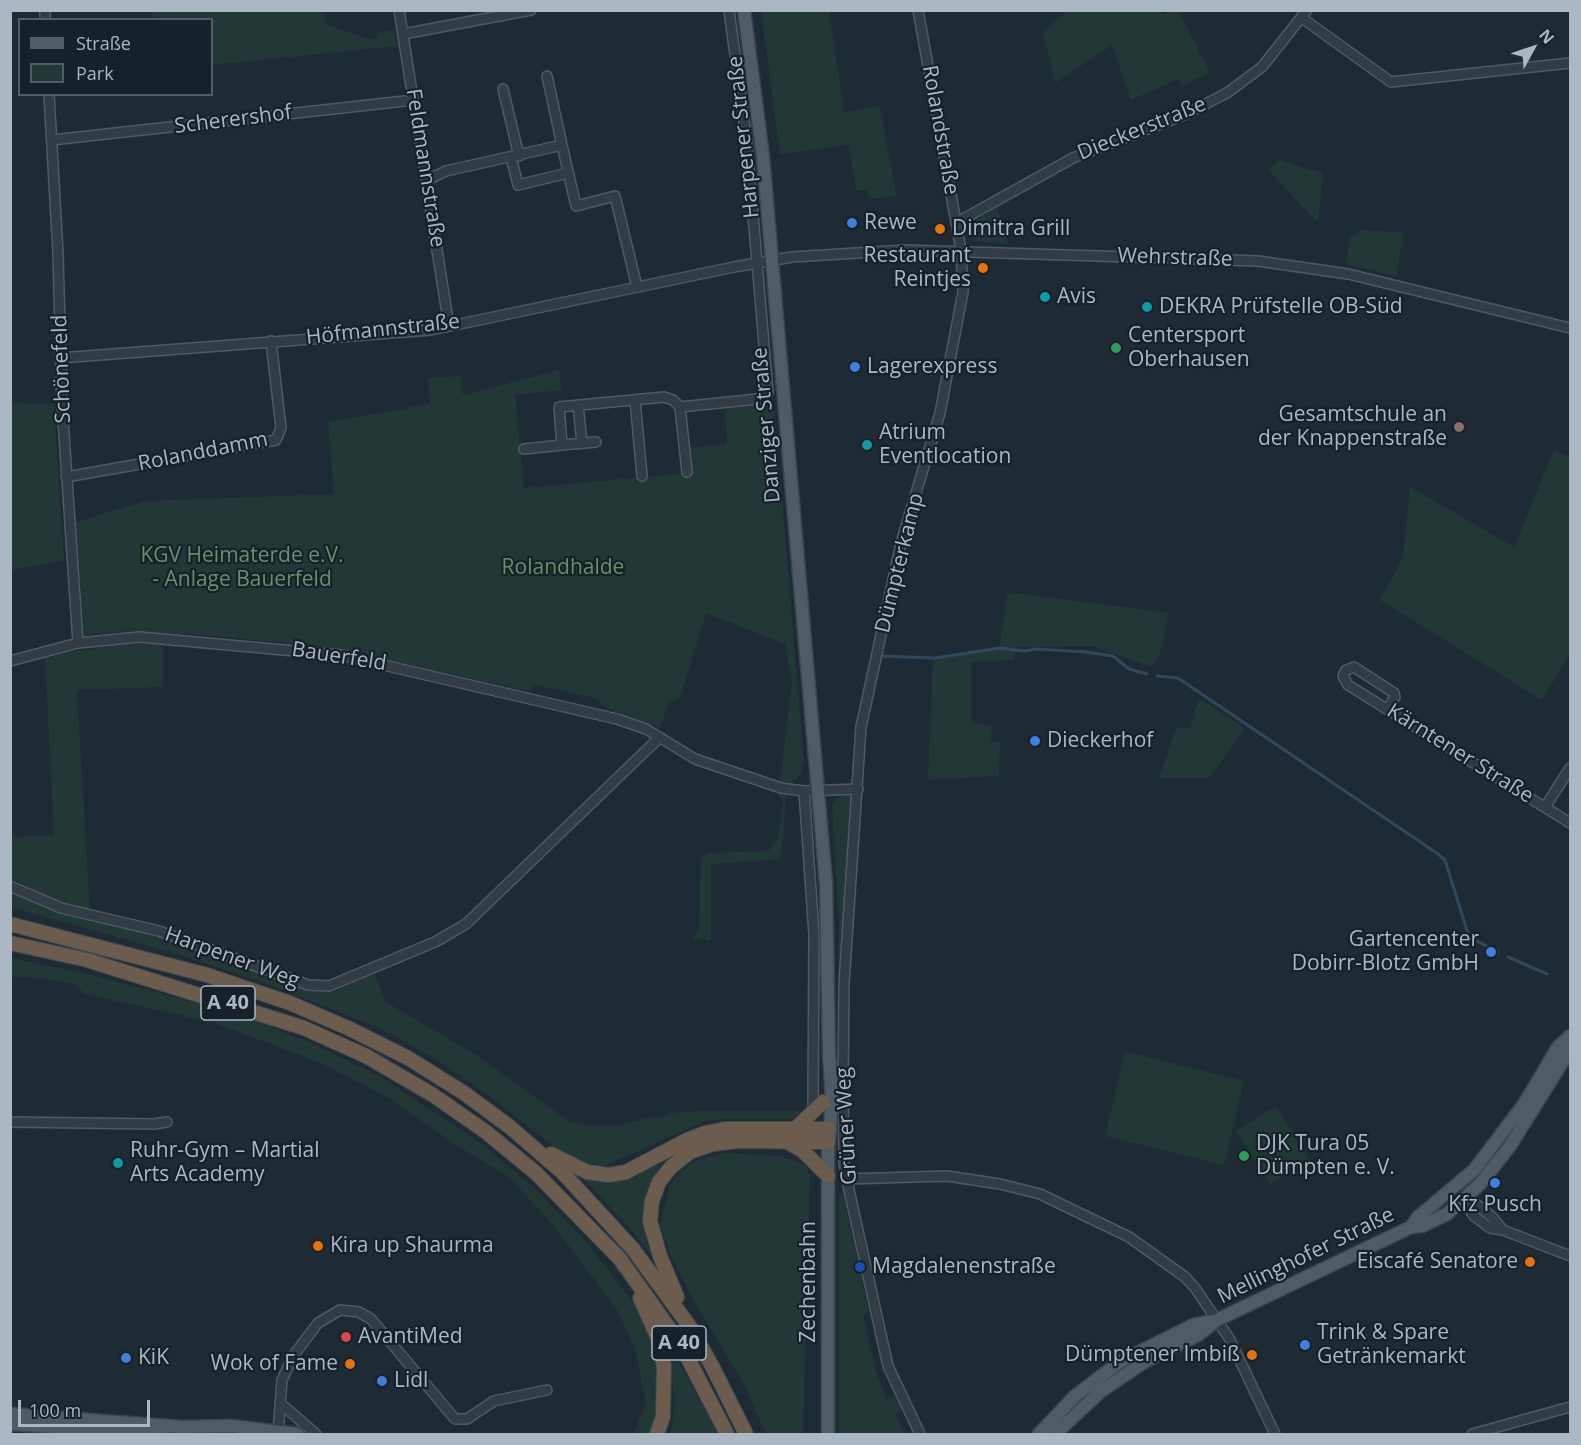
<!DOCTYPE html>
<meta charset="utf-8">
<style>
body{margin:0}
#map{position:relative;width:1581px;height:1445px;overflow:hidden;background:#1e2b35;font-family:"Open Sans",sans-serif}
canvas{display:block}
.frame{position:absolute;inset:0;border:12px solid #abb7c3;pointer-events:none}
.legend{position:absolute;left:18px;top:18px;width:195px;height:78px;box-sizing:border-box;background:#17212a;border:2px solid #525d67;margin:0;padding:8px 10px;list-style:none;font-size:18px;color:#abb7c3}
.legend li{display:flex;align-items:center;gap:12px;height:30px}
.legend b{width:30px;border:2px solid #525d67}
.north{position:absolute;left:1503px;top:18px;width:60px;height:60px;-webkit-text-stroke:4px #17212a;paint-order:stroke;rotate:50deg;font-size:16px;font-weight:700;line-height:24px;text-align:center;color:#abb7c3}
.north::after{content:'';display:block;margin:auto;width:21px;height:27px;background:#abb7c3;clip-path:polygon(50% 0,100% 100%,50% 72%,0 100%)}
.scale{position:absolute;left:18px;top:1400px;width:132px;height:27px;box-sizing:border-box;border:3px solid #abb7c3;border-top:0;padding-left:8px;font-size:18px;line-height:21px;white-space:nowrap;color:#abb7c3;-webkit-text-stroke:4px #17212a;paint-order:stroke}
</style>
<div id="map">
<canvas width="1581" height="1445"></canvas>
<div class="frame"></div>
<ul class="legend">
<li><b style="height:8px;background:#4f5c66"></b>Straße</li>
<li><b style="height:16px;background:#213836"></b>Park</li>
</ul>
<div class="north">N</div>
<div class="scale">100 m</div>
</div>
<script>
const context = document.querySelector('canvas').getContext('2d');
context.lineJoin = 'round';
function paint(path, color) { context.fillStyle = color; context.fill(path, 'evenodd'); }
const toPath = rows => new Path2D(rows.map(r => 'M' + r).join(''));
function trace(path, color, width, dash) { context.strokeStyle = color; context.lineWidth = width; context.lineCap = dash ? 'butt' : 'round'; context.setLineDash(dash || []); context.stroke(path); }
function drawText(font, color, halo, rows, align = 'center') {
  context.font = font + ' "Open Sans",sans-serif'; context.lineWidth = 4.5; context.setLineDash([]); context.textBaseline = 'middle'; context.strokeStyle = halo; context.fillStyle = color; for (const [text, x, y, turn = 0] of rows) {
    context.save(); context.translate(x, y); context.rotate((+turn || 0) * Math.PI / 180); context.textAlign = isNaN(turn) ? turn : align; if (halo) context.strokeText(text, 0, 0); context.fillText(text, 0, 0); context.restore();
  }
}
const green = toPath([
 [1161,10,1163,15,1168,11,1179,11,1210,72,1182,86,1178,79,1131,100,1112,45,1055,83,1043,32,1068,11],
 [152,11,323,11,326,24,368,39,377,38,377,33,394,30,397,46,212,65,212,20,154,19],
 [761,11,829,11,844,112,880,106,896,196,869,199,867,190,856,190,849,145,780,154],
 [1279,160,1323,173,1318,223,1268,170],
 [997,207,1008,244,974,241,969,232,969,225],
 [1366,230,1404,233,1396,276,1346,264,1350,236,1355,236,1360,230],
 [559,370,562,390,515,395,524,488,689,473,687,448,727,444,725,409,774,404,804,763,798,778,789,782,780,782,792,682,785,644,706,613,680,698,669,702,660,727,608,709,596,698,535,685,529,691,338,649,228,637,129,631,84,635,76,522,144,501,334,494,328,422,430,404,428,378,461,376,463,395],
 [11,403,54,404,64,561,11,570],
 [1554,450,1570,458,1570,654,1542,700,1380,600,1403,557,1410,487,1514,547],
 [1008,592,1169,613,1159,657,1152,667,1092,646,1016,647,1014,660,971,662,971,723,992,725,991,742,1000,742,999,776,928,780,933,658,999,648],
 [133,643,163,644,163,687,77,690,90,912,57,902,11,878,10,837,54,835,45,658,75,651],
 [1199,698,1245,728,1209,778,1159,778,1176,727,1190,729],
 [777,792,786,794,781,859,711,864,711,940,693,939,699,929,701,858,709,853,768,851,778,839,783,802],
 [848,794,852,799,838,1016,839,920,832,806,837,798],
 [10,892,61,913,158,935,306,988,331,993,374,973,386,1002,476,1055,569,1121,592,1126,619,1125,653,1117,655,1119,667,1116,668,1113,702,1111,799,1111,799,1115,790,1119,720,1119,703,1122,605,1166,583,1163,557,1149,491,1097,434,1058,379,1028,262,982,180,955,11,907],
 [10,958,89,974,178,998,241,1016,312,1043,381,1077,483,1145,533,1187,583,1238,636,1306,652,1338,657,1368,657,1417,651,1434,634,1434,646,1404,635,1347,616,1308,553,1225,509,1177,459,1147,387,1097,323,1064,215,1023,85,994,74,984,61,981,11,976],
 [1125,1051,1244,1081,1224,1165,1105,1136],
 [1276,1106,1309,1159,1270,1184,1236,1131],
 [726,1153,781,1156,805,1165,810,1175,803,1434,766,1434,742,1380,693,1300,668,1249,660,1224,670,1185,681,1170,701,1158],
 [657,1164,660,1167,645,1200,644,1220,656,1261,625,1223,582,1177,600,1180,624,1177],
 [843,1194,869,1312,863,1314,875,1369,887,1400,896,1396,903,1410,895,1414,905,1434,839,1434,839,1195],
 [666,1339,710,1418,717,1434,671,1434,675,1400]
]);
const stream = toPath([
 [882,656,935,658,1000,648,1025,651,1036,649,1086,652,1113,656,1129,669,1147,674],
 [1157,676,1178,678,1438,854,1445,860,1469,937,1498,952],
 [1508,957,1547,974]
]);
const minor = toPath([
 [45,10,45,20],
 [399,10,449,326],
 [918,10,961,250,963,292,940,413,901,543,861,727,844,984,843,1084,844,1163,849,1190,888,1366,920,1434],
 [1302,18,1391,82,1570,63],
 [403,34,531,10],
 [547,76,562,145],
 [503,89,519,156],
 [49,94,58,253,62,404,78,643],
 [52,140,414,100],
 [511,157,518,185,568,173],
 [427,180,446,171,562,145,576,206,615,196,637,287],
 [956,223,1073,158,1184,115,1227,93,1262,67,1307,10],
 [60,358,431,330,734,267,792,257,905,250,1258,261,1348,274,1570,328],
 [635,400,642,476],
 [578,405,582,443],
 [680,407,687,472],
 [596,442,562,445,559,407,664,397,673,400,680,407,758,399,768,392,747,144,729,10],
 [524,449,562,445],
 [66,477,276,440,281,428,271,341],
 [10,661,78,643,139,637,340,655,617,719,646,729,695,759,781,788,804,791,858,789],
 [1387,709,1395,697,1394,693,1354,667,1346,670,1343,676,1348,685,1570,823],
 [804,791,814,934,813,1104],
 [1545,807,1570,768],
 [10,886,61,908,159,931,308,985,329,986,435,942,466,924,660,737],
 [10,1122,154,1124,167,1122],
 [847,1179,947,1176,1000,1184,1040,1194,1129,1237,1185,1277,1195,1288,1229,1338,1275,1434],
 [1455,1189,1474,1216,1490,1228,1503,1230,1570,1256],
 [1462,1193,1491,1216,1503,1230],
 [280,1403,316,1434],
 [278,1434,282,1380,293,1356,318,1323,340,1310,359,1312,371,1319,455,1419,467,1419,494,1401,547,1390],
 [1472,1434,1570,1407]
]);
const major = toPath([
 [744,10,763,157,826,884,829,1054,832,1100,828,1153,828,1434],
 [1411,1227,1422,1226,1447,1214,1480,1184,1510,1146,1570,1050],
 [10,1414,182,1427,231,1426,297,1434],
 [10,1424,162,1434],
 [1039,1434,1075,1396,1121,1361,1193,1325,1213,1321],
 [1055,1434,1100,1392,1144,1362,1198,1335,1217,1320,1411,1227,1418,1217,1474,1170,1524,1104,1558,1047,1570,1036]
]);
const highway = toPath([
 [10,924,207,975,290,1003,348,1028,408,1058,464,1093,510,1127,563,1173,633,1249,690,1327,712,1366,746,1434],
 [10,943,87,960,304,1028,366,1056,433,1095,486,1132,536,1173,620,1259,681,1345,727,1434],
 [795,1129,823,1102],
 [789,1143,803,1151,828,1176],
 [551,1154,587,1172,609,1175,626,1172,687,1140,705,1133,725,1129,829,1129],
 [677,1297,660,1256,650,1221,652,1201,659,1182,671,1167,690,1152,713,1144,739,1141,828,1142],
 [640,1298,658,1338,664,1366,663,1417,657,1434]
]);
const markers = [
 [852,223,6,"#3f7fe0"],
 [940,229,6,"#e8710a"],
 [983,268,6,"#e8710a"],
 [1045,297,6,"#0f9aa8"],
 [1147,307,6,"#0f9aa8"],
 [1116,348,6,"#2e9e5b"],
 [855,367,6,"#3f7fe0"],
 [1459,427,6,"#8d6e63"],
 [867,445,6,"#0f9aa8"],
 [1035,741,6,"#3f7fe0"],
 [1491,952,6,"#3f7fe0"],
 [1244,1156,6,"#2e9e5b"],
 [118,1163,6,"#0f9aa8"],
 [1495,1183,6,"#3f7fe0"],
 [318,1246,6,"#e8710a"],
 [1530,1262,6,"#e8710a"],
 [860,1267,6,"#1a4fb4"],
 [346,1337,6,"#e0444e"],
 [1305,1345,6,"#3f7fe0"],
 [1252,1355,6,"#e8710a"],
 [126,1358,6,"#3f7fe0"],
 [350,1364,6,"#e8710a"],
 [382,1381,6,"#3f7fe0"]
];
const shields = [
 [228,1003,54],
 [679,1343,54]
];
const shieldNames = [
 ["A 40",228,1003],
 ["A 40",679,1343]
];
const streetNames = [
 ["Scherershof",233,120,-7],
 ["Dieckerstraße",1142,129,-22],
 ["Rolandstraße",940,130,80],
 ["Harpener Straße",744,137,-96],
 ["Feldmannstraße",425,168,81],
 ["Wehrstraße",1175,258,2],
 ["Höfmannstraße",383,330,-6],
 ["Schönefeld",62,369,-92],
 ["Danziger Straße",767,425,-95],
 ["Rolanddamm",203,452,-11],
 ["Dümpterkamp",900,563,-76],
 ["Bauerfeld",339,657,9],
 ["Kärntener Straße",1460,754,32],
 ["Harpener Weg",232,958,20],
 ["Grüner Weg",847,1126,-93],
 ["Mellinghofer Straße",1306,1256,-26],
 ["Zechenbahn",809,1282,-90]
];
const poiNames = [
 ["Rewe",864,223],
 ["Dimitra Grill",952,229],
 ["Restaurant",971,256,"right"],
 ["Reintjes",971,280,"right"],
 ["Avis",1057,297],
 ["DEKRA Prüfstelle OB-Süd",1159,307],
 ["Centersport",1128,336],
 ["Oberhausen",1128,360],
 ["Lagerexpress",867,367],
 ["Gesamtschule an",1447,415,"right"],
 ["der Knappenstraße",1447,439,"right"],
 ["Atrium",879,433],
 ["Eventlocation",879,457],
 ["Dieckerhof",1047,741],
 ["Gartencenter",1479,940,"right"],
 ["Dobirr-Blotz GmbH",1479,964,"right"],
 ["DJK Tura 05",1256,1144],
 ["Dümpten e. V.",1256,1168],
 ["Ruhr-Gym – Martial",130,1151],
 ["Arts Academy",130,1175],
 ["Kfz Pusch",1495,1205,"center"],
 ["Kira up Shaurma",330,1246],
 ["Eiscafé Senatore",1518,1262,"right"],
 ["Magdalenenstraße",872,1267],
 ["Trink & Spare",1317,1333],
 ["Getränkemarkt",1317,1357],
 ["AvantiMed",358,1337],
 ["Dümptener Imbiß",1240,1355,"right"],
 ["KiK",138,1358],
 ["Wok of Fame",338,1364,"right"],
 ["Lidl",394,1381]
];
const parkNames = [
 ["KGV Heimaterde e.V.",242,556],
 ["- Anlage Bauerfeld",242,580],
 ["Rolandhalde",563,568]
];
paint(green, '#213836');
trace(stream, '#31495c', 3);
trace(minor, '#4f5a64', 12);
trace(major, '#3b454f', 15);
trace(highway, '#3c4750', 16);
trace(minor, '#323c45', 9);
trace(major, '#4f5c66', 12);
trace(highway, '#6c5c4e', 14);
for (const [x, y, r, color] of markers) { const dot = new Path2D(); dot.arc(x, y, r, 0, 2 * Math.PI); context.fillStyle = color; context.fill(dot); trace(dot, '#17212a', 2); }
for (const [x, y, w] of shields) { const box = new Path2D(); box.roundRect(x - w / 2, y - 17, w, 34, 4.5); context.fillStyle = '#17212a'; context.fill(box); trace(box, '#abb7c3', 1.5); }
drawText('bold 20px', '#abb7c3', null, shieldNames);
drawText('21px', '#abb7c3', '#17212a', streetNames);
drawText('21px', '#abb7c3', '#17212a', poiNames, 'left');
drawText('21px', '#639368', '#17212a', parkNames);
</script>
